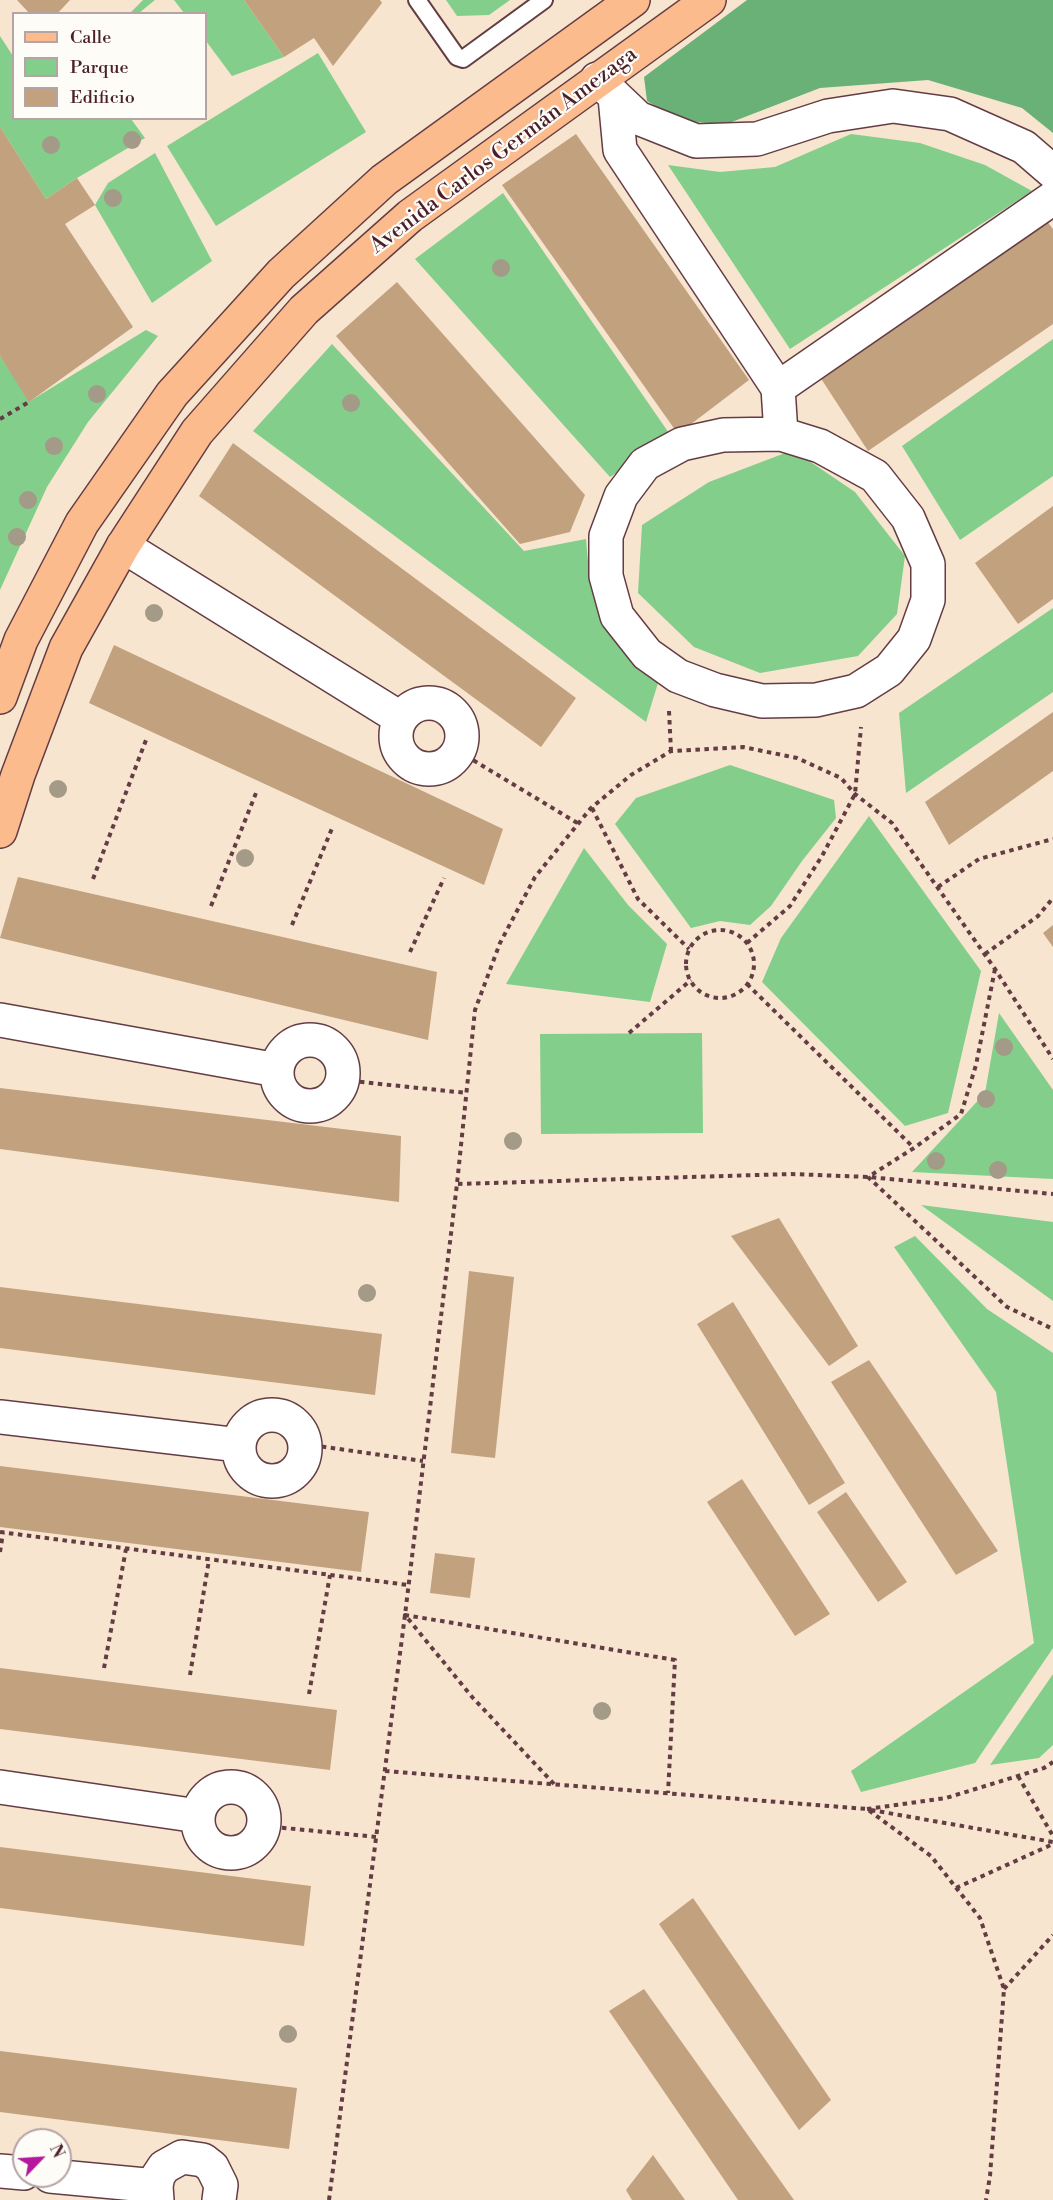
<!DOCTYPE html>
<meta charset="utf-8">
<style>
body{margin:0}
#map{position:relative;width:1053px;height:2200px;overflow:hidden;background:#f7e5cf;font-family:"Libre Bodoni",serif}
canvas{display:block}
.legend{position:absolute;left:12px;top:12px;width:195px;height:108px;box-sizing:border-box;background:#fdfcf7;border:2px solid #b5a4a5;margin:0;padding:8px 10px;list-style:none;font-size:18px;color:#4a1f2b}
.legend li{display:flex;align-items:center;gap:12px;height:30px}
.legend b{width:30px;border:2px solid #b5a4a5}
.north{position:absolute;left:12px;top:2128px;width:60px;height:60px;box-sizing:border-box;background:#fdfcf7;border:2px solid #b5a4a5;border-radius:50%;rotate:65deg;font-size:16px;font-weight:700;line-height:24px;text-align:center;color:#4a1f2b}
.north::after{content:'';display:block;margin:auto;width:21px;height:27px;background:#b5179e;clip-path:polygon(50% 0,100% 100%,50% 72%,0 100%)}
</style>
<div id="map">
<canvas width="1053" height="2200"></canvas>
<ul class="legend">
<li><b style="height:8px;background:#fbbb8c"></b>Calle</li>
<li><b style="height:16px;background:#83ce8b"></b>Parque</li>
<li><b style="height:16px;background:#c2a17e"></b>Edificio</li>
</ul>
<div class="north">N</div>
</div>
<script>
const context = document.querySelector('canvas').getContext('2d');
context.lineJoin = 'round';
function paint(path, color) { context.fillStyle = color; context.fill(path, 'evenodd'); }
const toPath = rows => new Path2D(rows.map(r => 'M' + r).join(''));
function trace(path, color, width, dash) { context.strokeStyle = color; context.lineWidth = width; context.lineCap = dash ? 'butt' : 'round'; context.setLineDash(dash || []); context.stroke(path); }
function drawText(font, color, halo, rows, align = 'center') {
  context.font = font + ' "Libre Bodoni",serif'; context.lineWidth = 4.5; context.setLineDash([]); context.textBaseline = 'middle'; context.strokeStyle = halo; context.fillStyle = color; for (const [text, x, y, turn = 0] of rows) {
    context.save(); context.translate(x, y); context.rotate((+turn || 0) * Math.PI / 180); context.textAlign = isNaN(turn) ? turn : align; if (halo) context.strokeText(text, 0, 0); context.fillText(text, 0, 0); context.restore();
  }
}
const green = toPath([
 [143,0,155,0,139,13,130,13],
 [174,0,244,0,284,57,232,76,206,41,206,14,184,13],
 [446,0,510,0,489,15,457,16],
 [0,36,13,56,14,118,131,119,145,138,77,178,46,199,0,127],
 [318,53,366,132,216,226,167,146],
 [851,134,920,143,985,165,1032,191,790,349,668,165,720,172,775,167],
 [155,153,212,261,152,303,95,205,108,183],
 [503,193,671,436,610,477,415,259],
 [146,330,158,336,88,422,47,487,0,590,0,356,30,401],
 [1053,339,1053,476,960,540,902,446],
 [332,344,524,551,586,539,589,573,615,627,632,655,658,683,646,722,253,431],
 [793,450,855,492,905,556,897,614,858,656,760,673,694,647,638,593,642,525,709,482],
 [1053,608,1053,692,906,793,899,713],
 [730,765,834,800,836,818,802,861,771,906,750,925,720,921,691,928,615,824,636,798],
 [869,816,981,971,948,1113,905,1126,762,982,781,938],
 [584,848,628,905,667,944,650,1002,506,984],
 [999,1013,1053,1090,1053,1179,912,1172,985,1093],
 [702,1033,703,1133,541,1134,540,1034],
 [921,1205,1053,1222,1053,1301],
 [915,1236,987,1309,1053,1353,1053,1648,975,1763,861,1792,851,1771,1034,1643,996,1392,894,1247],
 [1053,1674,1053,1745,1039,1758,990,1765]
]);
const forest = toPath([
 [747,0,1053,0,1053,133,1022,108,928,80,820,88,724,125,679,120,647,101,644,77]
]);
const building = toPath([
 [17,0,70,0,57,14,30,14],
 [244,0,380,0,382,3,333,66,314,38,284,57],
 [0,127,46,199,77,178,95,205,65,224,133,327,29,402,0,356],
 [576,134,749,380,678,434,502,185],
 [1042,215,1053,229,1053,324,868,451,820,377],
 [397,282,585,495,570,532,520,544,336,336],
 [233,443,576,698,541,747,199,496],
 [1053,506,1053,599,1018,624,975,563],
 [114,645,503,829,484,885,89,703],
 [1053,712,1053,771,949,845,925,802],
 [18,877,437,972,428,1040,0,938],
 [1053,925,1053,947,1043,933],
 [0,1088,401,1136,399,1202,0,1149],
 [779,1218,858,1346,829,1366,731,1236],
 [469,1271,514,1277,495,1458,451,1453],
 [0,1287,382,1334,375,1395,0,1348],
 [733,1302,845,1483,809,1505,697,1324],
 [869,1360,998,1551,956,1575,831,1382],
 [0,1466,369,1512,361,1572,0,1527],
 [742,1479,830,1614,795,1636,707,1502],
 [846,1492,907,1582,878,1602,817,1512],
 [435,1553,475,1558,470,1598,430,1593],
 [0,1668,337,1710,330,1770,0,1729],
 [0,1847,311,1886,304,1946,0,1908],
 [693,1898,831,2100,799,2130,659,1924],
 [644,1989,794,2200,738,2200,609,2011],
 [0,2051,297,2088,289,2149,0,2112],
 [653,2155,685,2200,632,2200,626,2190]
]);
const path = toPath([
 [0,419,29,402],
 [669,711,671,751],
 [458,751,579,824],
 [592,808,638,899,689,949],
 [93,879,146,740],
 [938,887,979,859,1053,839],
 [211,906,256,793],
 [292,925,333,826],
 '686 964a34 34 0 1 1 68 0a34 34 0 1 1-68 0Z',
 [747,943,790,906,822,856,855,794,861,727],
 [410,952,444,878],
 [985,954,1038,916,1053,898],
 [995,969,976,1065,961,1114,914,1148,868,1177,1007,1307,1053,1329],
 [747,984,914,1148],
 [629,1033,691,980],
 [342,1080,467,1093],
 [458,1184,791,1174,868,1177,1053,1194],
 [304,1444,423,1461],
 [0,1532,408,1585],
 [0,1552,3,1533],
 [104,1668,126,1549],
 [190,1675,209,1560],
 [309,1694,330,1575],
 [385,1771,867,1809,931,1856,980,1918,1004,1989,990,2176,986,2200],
 [1018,1776,1053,1836],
 [554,1784,473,1698,405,1615,675,1660,668,1793],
 [867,1809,946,1798,1044,1768,1053,1762],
 [871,1810,1053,1842],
 [264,1826,377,1837],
 [956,1888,1053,1844],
 [1004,1989,1053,1935],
 [329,2200,405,1615,457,1184,475,1010,500,943,535,877,591,808,631,775,671,751,743,747,797,758,841,778,855,794,892,823,995,969,1053,1059]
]);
const service = toPath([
 [417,0,457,57,463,59,544,0]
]);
const minor = toPath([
 [597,79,638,118,696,141,757,139,828,116,893,106,950,114,1024,147,1053,172],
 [615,97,620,150,778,388,781,434],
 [778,388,1053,198],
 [781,434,820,446,875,476,908,518,928,564,928,600,914,639,889,670,856,691,816,700,762,701,715,690,678,676,647,654,617,616,606,576,606,536,621,496,645,464,682,444,723,435,781,434],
 [123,546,400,718],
 '396 736a33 33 0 1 1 66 0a33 33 0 1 1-66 0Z',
 [0,1020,277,1070],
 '277 1073a33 33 0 1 1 66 0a33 33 0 1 1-66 0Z',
 '239 1448a33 33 0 1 1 66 0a33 33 0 1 1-66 0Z',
 [0,1417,239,1445],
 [0,1787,198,1816],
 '198 1820a33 33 0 1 1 66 0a33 33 0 1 1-66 0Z',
 [0,2171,24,2173],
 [50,2176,156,2186],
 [157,2200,156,2186,158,2176,164,2167,182,2157,203,2160,212,2167,221,2185,219,2200]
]);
const primary = toPath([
 [0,697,21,640,82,523,172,394,281,274,384,180,633,0],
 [0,831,18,775,66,648,123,546,197,432,304,310,410,216,709,0]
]);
const trees = [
 [132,140],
 [51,145],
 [113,198],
 [501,268],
 [97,394],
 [351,403],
 [54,446],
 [28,500],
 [17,537],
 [154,613],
 [58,789],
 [245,858],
 [1004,1047],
 [986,1099],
 [513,1141],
 [936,1161],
 [998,1170],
 [367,1293],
 [602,1711],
 [288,2034]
];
const streetNames = [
 ["Avenida Carlos Germán Amezaga",504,151,-37]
];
paint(green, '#83ce8b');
paint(forest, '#6ab177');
paint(building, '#c2a17e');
trace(service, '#643d44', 20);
trace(minor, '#643d44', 36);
trace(primary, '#643d44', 36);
trace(path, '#643d44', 4, [4.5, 4.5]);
trace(service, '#fff', 16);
trace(minor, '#fff', 33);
trace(primary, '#fbbb8c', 33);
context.fillStyle = '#a39a88';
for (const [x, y] of trees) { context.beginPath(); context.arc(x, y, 9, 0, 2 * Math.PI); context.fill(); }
drawText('22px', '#4a1f2b', '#fdfcf7', streetNames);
</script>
